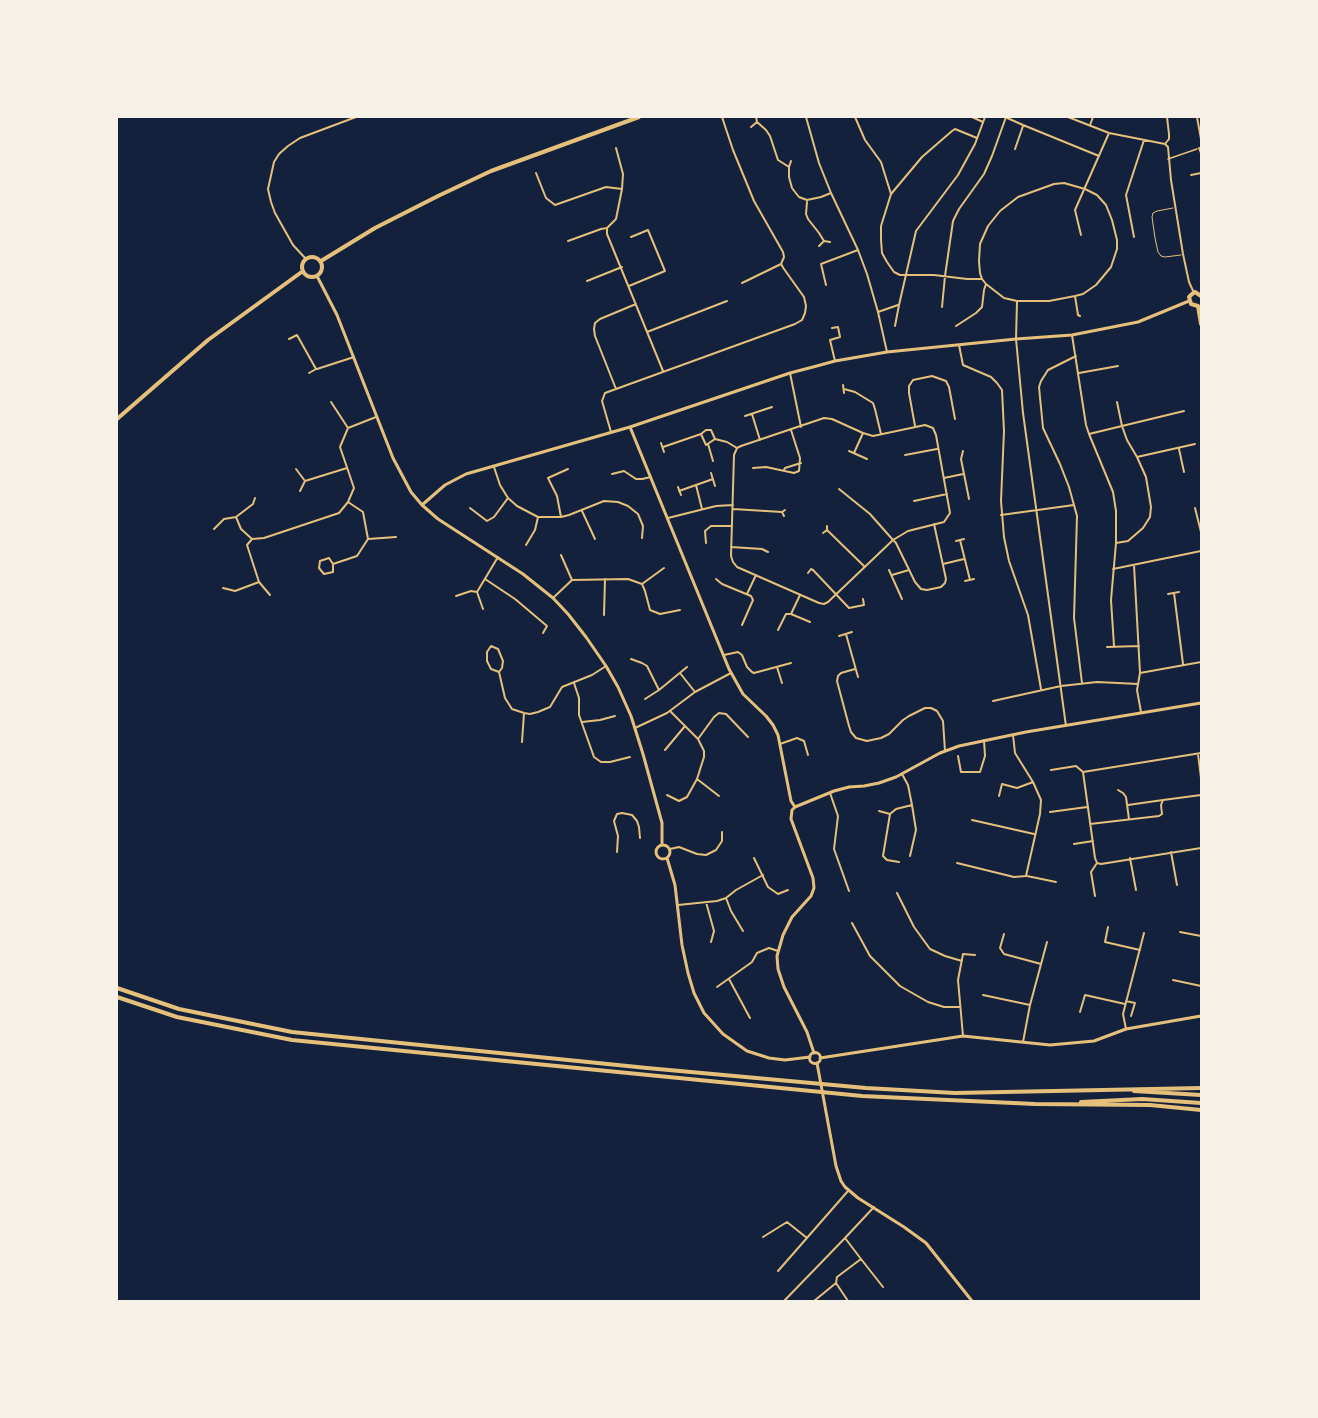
<!DOCTYPE html>
<style>
body{margin:0}
#map{position:relative;width:1318px;height:1418px;overflow:hidden;background:#14213d;font-family:"PT Serif",serif}
canvas{display:block}
.frame{position:absolute;inset:0;border:118px solid #f6f1e7;pointer-events:none}
</style>
<div id="map">
<canvas width="1318" height="1418"></canvas>
<div class="frame"></div>
</div>
<script>
const context = document.querySelector('canvas').getContext('2d');
context.lineJoin = 'round';
const toPath = rows => new Path2D(rows.map(r => 'M' + r).join(''));
function trace(path, color, width, dash) { context.strokeStyle = color; context.lineWidth = width; context.lineCap = dash ? 'butt' : 'round'; context.setLineDash(dash || []); context.stroke(path); }
const service = toPath([
 [1173,208,1157,211,1153,213,1152,217,1155,238,1158,252,1161,256,1165,257,1181,255]
]);
const pedestrian = toPath([
 [1168,159,1197,149]
]);
const minor = toPath([
 [806,117,819,163,831,193,858,250,867,274,878,312,887,352],
 [855,117,865,140,881,162,891,194],
 [972,117,983,122],
 [1005,117,1023,125,1099,156],
 [1068,117,1109,133,1165,144],
 [1197,117,1201,139],
 [757,122,766,130,770,136,778,160,789,167,789,177,792,188,795,192,799,197,807,200,821,197,831,193],
 [1090,125,1093,117],
 [751,127,757,122,756,117],
 [977,138,955,129,952,131,922,157,891,194,881,226,881,240,882,253,887,262,894,272,900,275,934,275,967,279,982,279],
 [1165,144,1168,147,1171,180,1183,254,1189,282,1194,293],
 [1165,144,1169,139,1169,134,1167,117],
 [616,148,623,174,622,189,616,219,607,228,607,234,663,371],
 [1199,148,1201,153],
 [1015,149,1023,126],
 [789,167,791,161],
 [536,173,546,198,555,205,606,187,622,189],
 [1191,175,1201,173],
 [1064,183,1085,189,1097,195,1106,205,1112,220,1117,240,1117,249,1111,267,1096,285,1083,294,1075,296,1049,301,1017,301,1004,298,986,284,982,279,980,273,979,261,980,244,988,226,1000,211,1018,197,1054,184,1064,183],
 [807,202,806,214,808,219,819,233,824,241],
 [1081,235,1075,210,1109,133],
 [1134,237,1126,195,1144,140],
 [568,241,601,229,607,228],
 [819,246,824,241,830,242],
 [306,259,293,245,275,213,271,202,268,189,274,162,279,154,288,146,300,138,356,117],
 [587,281,622,267],
 [742,283,781,264],
 [826,285,821,264,858,250],
 [629,286,665,271,648,230,631,237],
 [1075,296,1078,315,1080,316],
 [1017,301,1016,339,1023,413,1066,726],
 [942,307,945,276,953,221,959,209,984,174,992,156,1006,117],
 [878,312,898,305],
 [895,326,899,305,916,231,958,175,975,144,985,117],
 [956,326,976,313,982,307,984,290,986,284],
 [832,328,838,327,840,337,830,340,835,361],
 [647,332,727,301],
 [1072,335,1086,425,1089,434,1113,492,1116,511,1116,543,1111,600,1114,646],
 [289,339,297,335,316,369,309,373],
 [959,345,963,365,991,377,997,383,1002,390,1004,431,1001,501,1004,537,1009,561,1028,615,1041,689],
 [1076,356,1048,370,1041,381,1039,387,1043,428,1060,464,1069,487,1077,516,1074,618,1082,683],
 [317,369,354,357],
 [790,373,801,427],
 [1079,373,1118,366],
 [843,385,844,393],
 [616,389,595,336,594,329,595,323,600,319,636,304],
 [844,389,855,392,873,403,875,409,881,434],
 [331,402,348,428],
 [752,414,760,440],
 [745,416,772,407],
 [824,418,832,419,863,433,873,436,925,425,933,428,936,435,950,513,944,522,908,531,893,540,828,602,824,604,819,603,737,567,733,562,731,556,734,455,737,448,741,446,824,418],
 [915,426,909,393,909,386,913,380,932,376,946,381,949,387,955,419],
 [611,432,602,401,605,393,795,324,802,320,805,313,806,306,804,297,784,269,781,264,784,257,783,252,754,201,733,150,722,117],
 [1089,434,1184,411],
 [715,439,706,445,701,434,706,430,711,430,715,439,727,442,737,448],
 [661,443,664,452],
 [708,444,713,461],
 [663,447,701,434],
 [1179,449,1184,472],
 [849,451,867,459],
 [963,451,961,459,969,499],
 [854,453,863,433],
 [905,455,937,449],
 [1137,457,1195,444],
 [494,467,500,485,508,498,517,506,538,517,561,517,569,515,604,501,618,502,628,506,638,514,643,526,642,538],
 [753,468,766,467,794,473,799,471,800,458,791,430],
 [296,469,305,481,347,468],
 [784,470,785,468,801,463],
 [711,473,715,486],
 [612,474,624,471,636,479,642,479,651,477],
 [944,478,963,474],
 [696,485,702,509],
 [678,487,681,495],
 [839,489,870,514,893,540,896,543,915,582,921,589,927,590,941,587,945,583,946,579,934,524],
 [300,491,305,481],
 [679,491,713,479],
 [914,501,947,494],
 [470,508,487,521,494,517,508,498],
 [1195,508,1201,532],
 [733,509,782,512],
 [582,511,595,539],
 [1001,515,1074,505],
 [784,516,782,512,785,510],
 [561,517,557,496,548,478,568,469],
 [668,518,716,506,733,505],
 [214,529,224,519,236,517],
 [827,530,865,567],
 [823,533,827,530,827,526],
 [252,539,264,538,339,513,348,502,354,488,340,447,348,428,376,417],
 [252,539,247,545,259,582,270,595],
 [252,539,241,529,236,517,253,504,255,498],
 [368,539,396,537],
 [960,540,970,580],
 [956,541,964,539],
 [706,543,705,531,711,526,732,526],
 [1116,543,1128,541,1143,528,1150,517,1151,507,1146,477,1137,457,1127,440,1122,426,1117,402],
 [526,545,535,530,538,517],
 [731,547,762,549,768,552],
 [561,555,572,580],
 [333,564,333,572,324,574,319,568,320,561,329,558,333,564,357,556,368,539,363,512,348,502],
 [943,564,964,559],
 [1134,565,1140,673],
 [1113,569,1201,551],
 [889,570,902,599],
 [808,573,811,569,813,570,849,608,864,605,863,599],
 [892,575,909,570],
 [485,579,515,599,547,626,543,633],
 [716,579,722,584,751,596,753,600,742,625],
 [965,581,974,579],
 [642,584,664,568],
 [223,588,235,591,259,582],
 [477,592,498,557],
 [1174,593,1183,664],
 [747,594,756,575],
 [1168,594,1179,592],
 [456,596,471,591,477,592,483,609],
 [553,598,572,580,628,579,642,584,645,591,650,610,660,614,680,610],
 [791,614,810,622],
 [604,615,605,579],
 [778,630,786,614,791,614,800,595],
 [846,634,858,677],
 [839,636,852,632],
 [1107,647,1139,646],
 [724,655,738,652,742,655,747,667,752,672,754,673,791,663],
 [631,659,642,663,647,666,659,690],
 [777,667,782,683],
 [855,669,841,673,838,676,837,681,849,726,851,732,856,738,867,741,881,738,889,734,903,720,909,716,925,708,931,708,937,711,943,721,945,751],
 [499,672,502,668,503,661,498,649,491,646,487,652,487,661,491,669,499,672,505,698,512,709,524,713,530,714,538,712,550,707,562,687,592,675,606,666],
 [680,673,695,692],
 [574,683,579,698,579,715,594,757,601,762,610,762,630,757],
 [645,699,659,690,687,667],
 [993,701,1061,686,1097,682,1138,684],
 [1141,712,1137,690,1140,673,1201,662],
 [582,722,600,720,615,716],
 [635,728,667,713,695,692,731,673],
 [698,739,714,717,719,713,726,714,748,737],
 [522,742,524,713],
 [780,744,797,738,804,741,808,755],
 [665,750,685,726],
 [1198,754,1201,778],
 [958,756,961,772,980,772,985,756,984,740],
 [1051,770,1076,766,1083,772,1201,753],
 [1083,772,1095,858,1097,863,1091,872,1095,896],
 [697,779,719,796],
 [1118,790,1123,793,1126,797,1129,819],
 [830,793,838,816,834,849,849,891],
 [667,795,679,801,687,797,697,779,704,757,704,751,698,739,670,711],
 [999,796,1002,784,1017,788,1033,782],
 [1128,805,1163,800],
 [879,811,890,814],
 [1050,812,1087,807],
 [972,820,1034,834],
 [1090,824,1159,816,1162,814,1161,805,1163,800,1201,795],
 [1074,844,1093,841],
 [670,849,679,847,697,854,706,855,716,850,722,841,722,832],
 [617,852,618,836,614,821,617,814,622,813,632,815,637,821,639,827,640,838],
 [1171,852,1177,885],
 [910,856,916,830,912,805],
 [754,858,768,887,778,894,788,890],
 [1130,858,1136,890],
 [899,862,887,860,883,856,890,814,896,809,912,805,908,785,902,774],
 [957,863,1014,877,1026,876,1040,814,1041,800,1033,782,1015,753,1013,735],
 [1097,863,1101,864,1201,848],
 [1027,876,1056,882],
 [897,893,914,927,930,949,945,956,962,961],
 [726,898,731,911,743,931],
 [706,902,714,931,711,942],
 [678,905,717,901,726,898,736,890,763,875],
 [852,923,870,956,900,986,928,1002,944,1007,960,1007],
 [1108,927,1105,942,1140,950],
 [1180,932,1201,936],
 [1004,934,1000,948,1004,954,1041,964],
 [729,979,750,1018],
 [1173,980,1201,986],
 [717,987,752,962,757,953,769,948,778,951],
 [983,995,1030,1005],
 [1126,1001,1135,1003,1131,1016],
 [1080,1012,1085,995,1125,1004],
 [1126,1029,1123,1014,1144,933],
 [963,1036,958,980,963,954,975,955],
 [1023,1042,1030,1005,1047,942],
 [763,1237,787,1222,807,1238],
 [861,1259,883,1287],
 [778,1271,848,1191],
 [784,1301,845,1238],
 [814,1301,836,1283],
 [848,1301,836,1283,837,1277,861,1259,845,1238,874,1207]
]);
const tertiary = toPath([
 [317,276,337,315,393,458,411,492,422,505,438,519,523,574,553,598,568,614,586,637,606,666,618,687,631,716,643,754,662,823,662,845],
 [630,427,729,669,743,694,766,716,773,725,778,735,791,801,795,807],
 [422,505,445,485,466,474,630,427,790,373,813,367,835,361,887,352,1016,339,1072,335,1138,322,1189,301],
 [795,807,834,791,849,787,864,786,879,783,896,777,940,753,959,746,1026,732,1201,703],
 [795,807,792,810,791,819,813,878,814,888,811,896,792,917,783,935,777,956,778,969,784,987,807,1032,814,1053],
 '656 852a7 7 0 1 1 14 0a7 7 0 1 1-14 0Z',
 [667,858,675,885,682,945,688,973,694,993,704,1013,723,1034,747,1051,769,1058,785,1060,810,1057],
 '809.5 1058a5.5 5.5 0 1 1 11 0a5.5 5.5 0 1 1-11 0Z',
 [820,1058,963,1036,1050,1045,1094,1041,1126,1029,1201,1016],
 [817,1063,836,1166,841,1181,845,1187,858,1198,904,1227,926,1243,972,1301]
]);
const primary = toPath([
 '302 267a10 10 0 1 1 20 0a10 10 0 1 1-20 0Z',
 [321,261,375,228,438,196,491,171,639,117],
 [1198,306,1191,304,1189,297,1192,294,1195,292,1201,296],
 [1198,306,1201,324],
 [117,419,208,340,303,271]
]);
const motorway = toPath([
 [117,988,179,1009,292,1032,647,1068,866,1088,955,1093,1201,1088],
 [117,997,177,1017,292,1040,862,1096,1035,1104,1150,1105,1201,1110],
 [1134,1091,1201,1095],
 [1081,1102,1142,1099,1201,1103]
]);
trace(service, '#e5c07b', 1);
trace(pedestrian, '#e5c07b', 1.5);
trace(minor, '#e5c07b', 2);
trace(tertiary, '#e5c07b', 3);
trace(primary, '#e5c07b', 4);
trace(motorway, '#e5c07b', 4);
</script>
